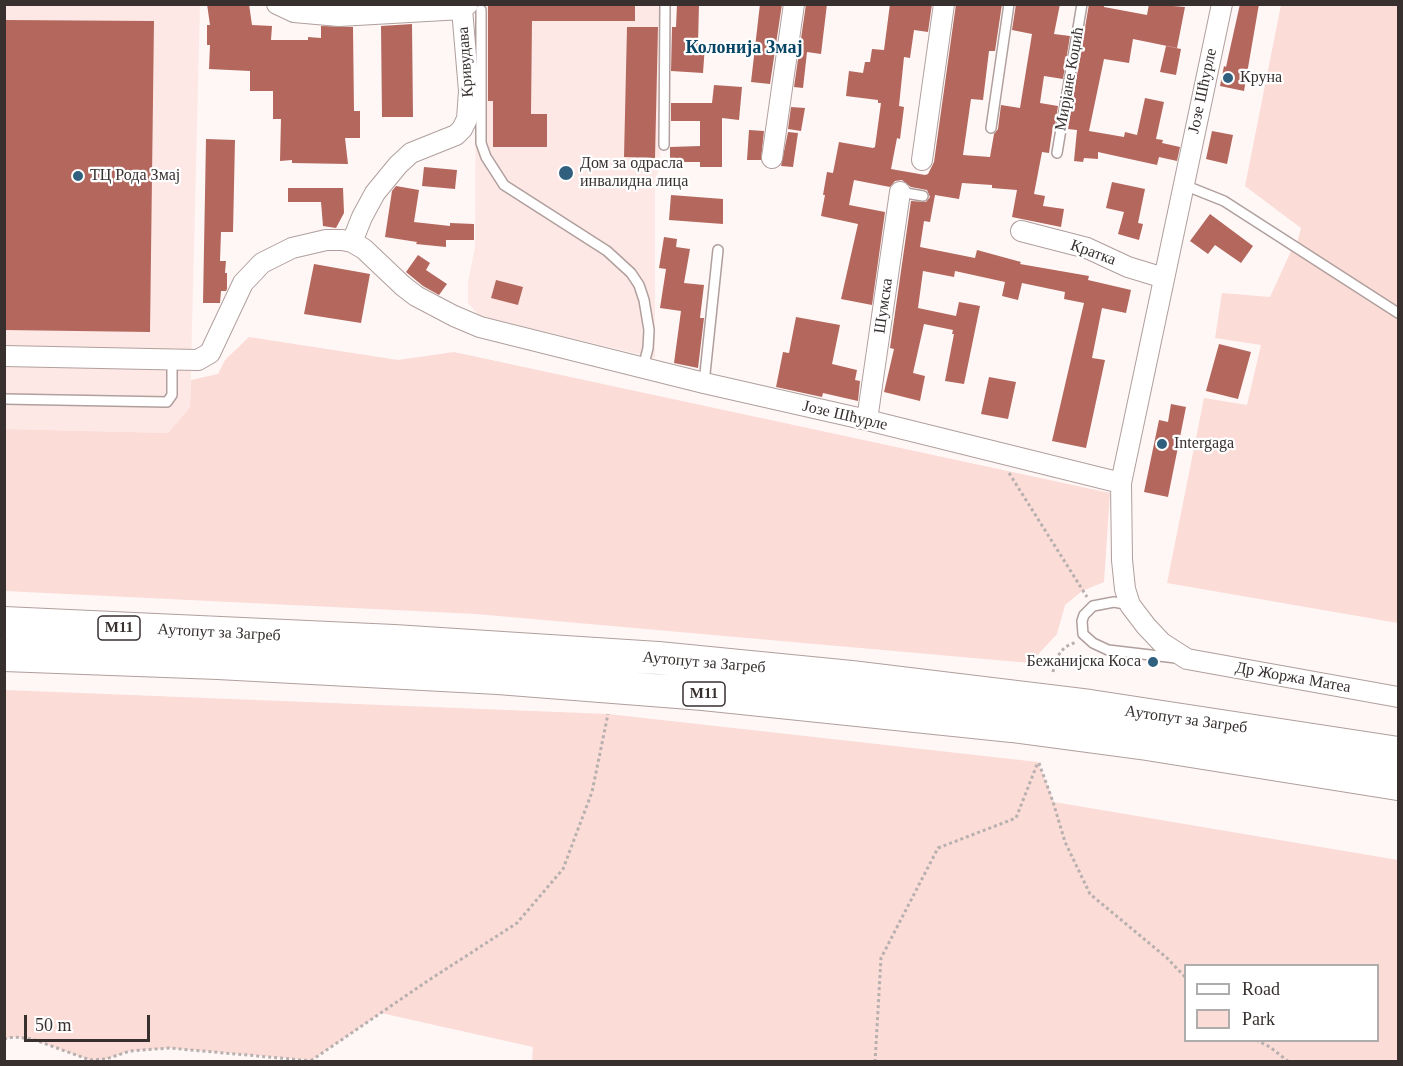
<!DOCTYPE html>
<meta charset="utf-8">
<style>
body{margin:0}
#map{position:relative;width:1403px;height:1066px;overflow:hidden;background:#fef7f6;font-family:Georgia,serif}
canvas{display:block}
.frame{position:absolute;inset:0;border:6px solid #37302f;pointer-events:none}
.legend{position:absolute;left:1184px;top:964px;width:195px;height:78px;box-sizing:border-box;background:#fff;border:2px solid #afacac;margin:0;padding:8px 10px;list-style:none;font-size:18px;color:#37302f}
.legend li{display:flex;align-items:center;gap:12px;height:30px}
.legend b{width:30px;border:2px solid #afacac}
.scale{position:absolute;left:24px;top:1015px;width:126px;height:27px;box-sizing:border-box;border:3px solid #37302f;border-top:0;padding-left:8px;font-size:18px;line-height:21px;white-space:nowrap;color:#37302f;-webkit-text-stroke:4px #fff;paint-order:stroke}
</style>
<div id="map">
<canvas width="1403" height="1066"></canvas>
<div class="frame"></div>
<ul class="legend">
<li><b style="height:8px;background:#fff"></b>Road</li>
<li><b style="height:16px;background:#fbdcd7"></b>Park</li>
</ul>
<div class="scale">50 m</div>
</div>
<script>
const context = document.querySelector('canvas').getContext('2d');
context.lineJoin = 'round';
function paint(path, color) { context.fillStyle = color; context.fill(path, 'evenodd'); }
const toPath = rows => new Path2D(rows.map(r => 'M' + r).join(''));
function trace(path, color, width, dash) { context.strokeStyle = color; context.lineWidth = width; context.lineCap = dash ? 'butt' : 'round'; context.setLineDash(dash || []); context.stroke(path); }
function drawText(font, color, halo, rows, align = 'center') {
  context.font = font + ' Georgia,serif'; context.lineWidth = 4.5; context.setLineDash([]); context.textBaseline = 'middle'; context.strokeStyle = halo; context.fillStyle = color; for (const [text, x, y, turn = 0] of rows) {
    context.save(); context.translate(x, y); context.rotate((+turn || 0) * Math.PI / 180); context.textAlign = isNaN(turn) ? turn : align; if (halo) context.strokeText(text, 0, 0); context.fillText(text, 0, 0); context.restore();
  }
}
const built = toPath([
 [5,5,200,5,190,407,168,433,5,429],
 [477,5,661,5,660,165,655,181,655,358,479,316,468,303,468,282,475,247,476,9]
]);
const green = toPath([
 [1281,5,1398,5,1398,308,1297,243,1301,228,1245,186],
 [1292,249,1398,315,1398,623,1167,583,1204,398,1247,405,1261,345,1215,338,1222,293,1270,297],
 [249,337,398,360,454,352,1110,493,1104,582,1082,591,1065,605,1057,634,1030,663,476,614,5,591,5,429,168,433,190,407,191,380,218,374,225,360],
 [5,690,608,714,1038,762,1054,802,1398,860,1398,1061,532,1062,533,1047,381,1013,312,1060,169,1048,130,1051,106,1059,90,1060,32,1039,14,1037,5,1039],
 [1186,966,1378,966,1378,1040,1186,1040]
]);
const building = toPath([
 [207,4,249,4,252,25,272,26,271,40,308,40,308,37,321,38,321,26,353,27,354,111,360,111,360,138,345,138,348,164,292,163,292,160,280,161,281,119,273,119,273,91,250,91,250,71,209,69,210,45,207,45,207,25,210,25],
 [488,4,635,4,635,21,532,21,531,114,547,114,547,147,493,147,493,101,488,101],
 [677,4,699,4,698,44,705,45,703,73,671,71,672,27,676,27],
 [760,4,782,4,770,84,751,82],
 [806,4,827,4,821,54,807,52,803,88,794,87],
 [890,4,932,4,928,32,914,30,910,58,904,57,899,106,904,107,900,139,897,138,891,169,925,175,928,174,934,162,956,4,1002,4,995,51,989,51,983,100,971,99,963,155,990,157,994,134,998,129,1001,105,1020,108,1032,34,1012,30,1016,4,1060,4,1054,34,1070,36,1063,79,1044,76,1040,103,1058,106,1055,126,1053,126,1049,153,1042,152,1034,194,1045,196,1043,206,1064,209,1061,227,1012,217,1017,190,992,188,992,185,962,183,959,199,935,195,930,222,924,221,920,247,975,258,977,250,1021,262,1020,264,1089,276,1088,280,1131,290,1126,313,1102,308,1092,358,1105,360,1086,448,1052,441,1084,303,1064,299,1065,292,1022,283,1018,300,1002,296,1005,282,955,271,954,277,923,271,918,308,956,316,959,302,980,306,964,384,945,381,954,334,952,334,953,330,924,324,913,373,925,376,920,401,884,392,894,349,890,348,911,201,926,202,930,197,927,190,911,187,902,180,895,181,890,187,854,180,849,205,885,212,872,305,841,299,858,224,821,216,825,195,823,195,827,172,833,173,839,142,873,148,875,147,881,103,878,103,878,100,846,96,849,71,863,73,865,62,870,62,872,49,884,50],
 [1089,4,1104,4,1104,7,1147,15,1149,4,1185,7,1177,48,1133,39,1129,63,1104,59,1089,131,1124,137,1125,132,1137,135,1145,98,1164,102,1156,139,1163,140,1162,143,1180,147,1177,161,1159,157,1157,165,1098,152,1098,159,1084,158,1083,162,1074,161,1077,130,1068,129],
 [1240,4,1259,4,1244,91,1220,86,1224,66,1226,67],
 [4,20,154,21,150,332,4,330],
 [412,24,413,117,382,117,381,26],
 [627,27,658,27,655,158,624,157],
 [1166,46,1181,49,1176,75,1160,72],
 [714,85,742,87,739,120,722,118,722,167,700,167,700,162,670,162,670,147,700,146,700,121,671,121,671,103,712,103],
 [791,107,805,108,801,131,788,129],
 [749,130,764,131,761,160,747,160],
 [1212,131,1233,135,1227,164,1206,159],
 [788,132,798,133,793,167,781,166],
 [206,139,235,140,233,232,221,232,220,261,226,261,225,273,227,273,227,289,226,291,221,291,220,303,203,303],
 [424,167,457,170,455,189,422,186],
 [1112,182,1145,189,1138,223,1143,224,1139,240,1118,234,1124,212,1106,208],
 [396,186,419,190,414,222,450,226,450,223,474,224,474,240,446,240,446,247,416,244,417,242,385,237,392,191],
 [288,188,343,188,344,213,336,228,323,226,321,202,288,202],
 [671,195,723,199,723,224,669,220],
 [1210,214,1253,246,1241,263,1215,245,1208,254,1190,241],
 [664,237,677,239,676,247,690,249,684,283,704,285,700,318,704,318,698,368,674,363,681,311,660,308,666,269,659,268],
 [418,255,430,263,426,270,447,284,439,295,423,286,406,272],
 [314,264,370,274,361,323,304,314],
 [496,280,523,287,518,305,491,298],
 [796,317,840,325,832,364,857,370,855,380,860,381,858,401,823,393,822,397,776,387,783,352,789,353],
 [1219,344,1251,352,1238,399,1206,391],
 [989,377,1016,382,1008,419,981,414],
 [1171,404,1186,407,1168,497,1144,492,1159,420,1168,422]
]);
const path = toPath([
 [1009,473,1087,597],
 [1053,672,1056,658,1065,647,1076,642],
 [1039,763,1053,802,1065,842,1090,894,1167,958,1186,978],
 [4,1039,14,1037,32,1039,90,1060,106,1059,130,1051,169,1048,324,1062],
 [1256,1040,1270,1047,1289,1062],
 [305,1062,312,1060,426,982,517,923,563,869,592,792,608,714],
 [875,1062,881,958,938,848,1016,818,1038,762]
]);
const service = toPath([
 [481,10,481,143,486,157,504,185,607,251,631,273,639,285,644,300,649,330,648,348,643,368],
 [991,128,1009,4],
 [664,145,665,4],
 [1057,153,1082,4],
 [1184,185,1224,201,1398,313],
 [900,192,923,196],
 [704,383,718,250],
 [4,399,167,402,172,395,172,360],
 [1130,605,1114,602,1093,606,1084,615,1082,621,1083,634,1093,643,1108,650,1176,658]
]);
const minor = toPath([
 [277,4,294,12,339,16,462,9,468,4],
 [1222,4,1121,483,1122,560,1125,589,1130,605,1146,626,1162,643,1187,659,1398,697],
 [772,158,794,4],
 [922,160,944,4],
 [1021,231,1087,248,1128,267,1164,278],
 [352,242,362,217,375,193,398,165,411,153,456,135,462,129,467,119,469,91,462,9],
 [4,356,198,360,210,353,243,283,262,263,292,248,326,240,342,240,352,242,364,249,403,286,416,296,454,316,480,327,704,383,867,420,1121,483],
 [867,420,900,192]
]);
const trunk = toPath([
 [4,623,394,641,658,658,851,677,1090,706,1398,753],
 [4,655,218,663,498,678,703,694,1012,726,1147,744,1398,784]
]);
const markers = [
 [1228,78,6,"#30607e"],
 [566,173,8,"#30607e"],
 [78,176,6,"#30607e"],
 [1162,444,6,"#30607e"],
 [1153,662,6,"#30607e"]
];
const shields = [
 [119,628,42],
 [704,694,42]
];
const shieldNames = [
 ["M11",119,628],
 ["M11",704,694]
];
const streetNames = [
 ["Кривудава",466,62,-94],
 ["Мирјане Коџић",1070,79,-80],
 ["Јозе Шћурле",1203,91,-78],
 ["Кратка",1093,253,20],
 ["Шумска",884,306,-82],
 ["Јозе Шћурле",845,416,13],
 ["Аутопут за Загреб",219,633,3],
 ["Аутопут за Загреб",704,663,5],
 ["Др Жоржа Матеа",1293,678,10],
 ["Аутопут за Загреб",1186,720,8]
];
const poiNames = [
 ["Круна",1240,78],
 ["Дом за одрасла",580,164],
 ["инвалидна лица",580,182],
 ["ТЦ Рода Змај",90,176],
 ["Intergaga",1174,444],
 ["Бежанијска Коса",1141,662,"right"]
];
const neighbourhoodNames = [
 ["Колонија Змај",744,48]
];
paint(built, '#fde8e5');
paint(green, '#fbdcd7');
paint(building, '#b4675d');
trace(service, '#b09f9d', 12);
trace(minor, '#b09f9d', 22);
trace(trunk, '#b09f9d', 34);
trace(path, '#b7b0af', 3, [3, 3]);
trace(service, '#fff', 9);
trace(minor, '#fff', 20);
trace(trunk, '#fff', 32);
for (const [x, y, r, color] of markers) { const dot = new Path2D(); dot.arc(x, y, r, 0, 2 * Math.PI); context.fillStyle = color; context.fill(dot); trace(dot, '#fff', 2); }
for (const [x, y, w] of shields) { const box = new Path2D(); box.roundRect(x - w / 2, y - 12, w, 24, 4.5); context.fillStyle = '#fff'; context.fill(box); trace(box, '#37302f', 1.5); }
drawText('bold 15px', '#37302f', null, shieldNames);
drawText('16px', '#37302f', '#fff', streetNames);
drawText('16px', '#37302f', '#fff', poiNames, 'left');
drawText('bold 18px', '#064565', '#fff', neighbourhoodNames);
</script>
